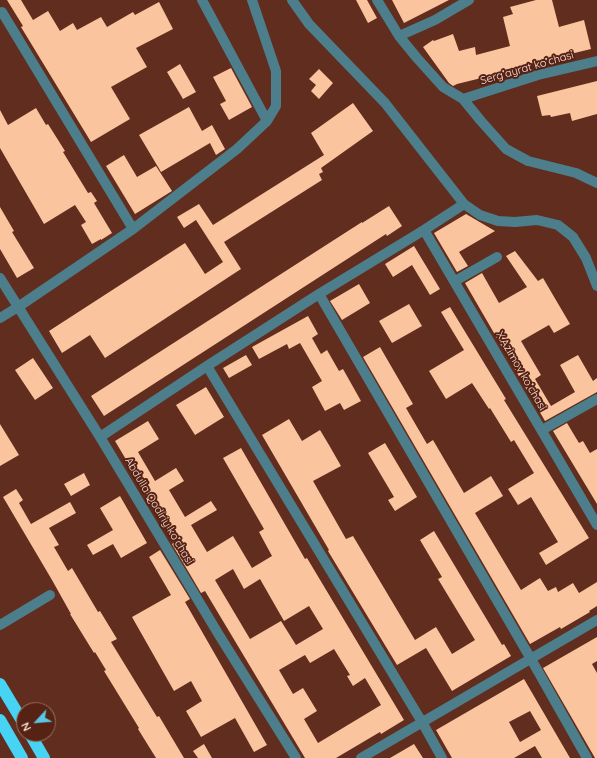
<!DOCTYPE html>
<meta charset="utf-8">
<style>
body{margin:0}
#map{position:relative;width:597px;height:758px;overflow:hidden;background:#612d1e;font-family:Quicksand,sans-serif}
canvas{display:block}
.north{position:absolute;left:16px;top:702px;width:40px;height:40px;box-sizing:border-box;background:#552214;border:1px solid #976e62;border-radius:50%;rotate:244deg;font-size:11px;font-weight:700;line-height:16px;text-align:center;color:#fbe0d8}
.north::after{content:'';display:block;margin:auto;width:14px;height:18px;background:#59c8e4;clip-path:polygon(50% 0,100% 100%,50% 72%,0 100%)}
</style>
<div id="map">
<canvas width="597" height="758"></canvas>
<div class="north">N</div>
</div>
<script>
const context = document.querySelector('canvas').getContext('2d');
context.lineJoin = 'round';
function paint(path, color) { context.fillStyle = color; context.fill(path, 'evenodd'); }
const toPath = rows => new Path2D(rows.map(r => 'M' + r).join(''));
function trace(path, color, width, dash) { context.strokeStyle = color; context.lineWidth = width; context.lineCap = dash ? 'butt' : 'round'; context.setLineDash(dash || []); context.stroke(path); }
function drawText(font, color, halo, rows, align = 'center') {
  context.font = font + ' Quicksand,sans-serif'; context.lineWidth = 4; context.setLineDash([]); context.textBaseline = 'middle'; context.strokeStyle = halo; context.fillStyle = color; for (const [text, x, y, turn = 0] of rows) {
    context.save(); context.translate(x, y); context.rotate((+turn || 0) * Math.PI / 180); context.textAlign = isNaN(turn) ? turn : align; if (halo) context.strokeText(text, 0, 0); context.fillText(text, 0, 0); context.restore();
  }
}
const building = toPath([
 [7,0,21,0,33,20,48,11,60,31,73,23,77,30,101,17,107,27,133,12,135,15,159,2,173,29,136,48,147,67,111,87,130,119,91,142,21,27,23,26],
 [356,0,367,0,377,18,368,23],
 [392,0,449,0,404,23],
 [536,0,552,0,559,27,584,20,591,49,525,65,526,67,457,84,453,86,449,83,423,47,433,40,434,41,453,34,459,51,475,47,476,55,510,46,503,17,513,14,510,7],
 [180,64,196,92,183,99,167,72],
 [231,68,252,107,229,120,220,104,226,101,213,77],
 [319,69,333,83,319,99,311,91,316,85,309,79],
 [597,81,597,114,572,121,570,113,551,117,550,115,542,116,537,96],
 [353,103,373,131,321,168,323,172,319,174,322,180,224,242,241,269,105,358,90,335,62,353,49,331,185,243,205,274,223,262,196,220,184,228,177,217,199,204,213,225,324,155,311,133],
 [189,107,202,131,212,125,225,149,216,155,210,143,161,172,139,135],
 [36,108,46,125,48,124,65,151,63,152,88,193,91,192,97,201,94,203,112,233,101,240,101,239,92,244,81,225,86,222,75,205,44,224,0,148,0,110,8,125],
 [124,155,137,177,156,166,172,191,135,214,106,166],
 [389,206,402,226,387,236,386,234,104,416,91,396,362,222,362,223],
 [0,207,14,231,12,232,34,268,17,278,0,249],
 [466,214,495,231,459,252,468,266,457,272,434,233],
 [414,246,440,289,430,295,412,265,393,277,385,264],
 [515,251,538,281,543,278,570,324,554,333,549,325,521,341,541,375,535,379,551,406,575,392,560,365,578,355,593,381,597,378,597,392,545,421,465,283,482,273,499,303,527,287,506,256],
 [359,284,370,303,342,320,330,301],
 [409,304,422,326,392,343,379,321],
 [450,307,506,399,504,400,589,538,546,565,539,553,558,542,531,497,518,505,508,489,534,473,514,440,511,442,490,408,489,409,472,383,446,399,429,371,464,350,441,312],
 [308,316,318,334,312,338,321,354,327,350,339,371,343,369,361,401,344,410,340,403,325,411,312,387,322,381,300,343,289,349,287,344,259,359,252,347],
 [380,347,413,404,406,408,427,444,433,440,464,493,491,476,503,496,475,513,521,590,540,578,548,591,556,587,558,592,573,583,579,593,597,582,597,606,589,611,590,612,561,629,560,627,530,644,363,357],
 [246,355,252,365,229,378,223,368],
 [33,358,53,388,35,400,15,370],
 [206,387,224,417,195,435,176,405],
 [289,419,302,441,320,430,329,445,341,466,313,481,346,539,353,536,415,640,436,627,452,654,475,640,438,579,442,577,420,540,434,531,502,645,504,644,511,656,452,691,426,648,397,665,328,551,329,550,262,435],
 [148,421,159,439,138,452,155,481,176,468,184,481,169,490,185,517,211,501,217,510,191,525,207,552,233,536,252,568,272,556,259,532,264,529,223,458,241,448,305,559,307,558,404,720,381,734,380,732,336,758,305,758,205,591,201,593,172,544,175,542,115,441],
 [233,569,244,589,260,579,284,621,309,606,323,629,296,645,281,621,250,639,215,580],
 [334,649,350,675,347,676,353,686,365,678,381,705,318,743,304,719,317,711,303,688,293,694,279,670,305,655,310,663],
 [567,423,579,443,583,441,590,453,597,449,597,504,553,431],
 [0,424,19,455,0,466],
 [385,443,417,497,395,511,388,500,394,497,368,453],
 [84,473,90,485,71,496,64,484],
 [16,489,23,500,19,503,31,524,70,502,76,513,49,528,59,545,54,547,68,571,72,568,98,612,100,611,117,639,111,642,157,717,159,716,184,758,156,758,138,729,139,728,104,671,106,670,95,652,94,653,70,614,71,614,52,580,3,497],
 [120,496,147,543,121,558,113,544,93,555,87,545,113,530,100,508],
 [160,550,190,599,185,602,267,745,254,752,235,718,201,737,186,711,202,701,191,681,174,691,132,617,171,595,149,557],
 [597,637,597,661,592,664,597,673,597,758,595,758,543,668],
 [524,679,570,758,542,758,535,746,514,758,452,758,436,730],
 [530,711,541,730,520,742,509,722],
 [204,744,212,758,198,758,193,751],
 [414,744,423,758,390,758]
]);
const minor = toPath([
 [202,0,267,121],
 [377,0,399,36,417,58,443,87,463,99,481,121,506,149,528,161,576,173,597,183],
 [2,12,133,229],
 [399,36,435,20,469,0],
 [463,99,538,75,597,61],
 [464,204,480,215,498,221,515,222,537,220,558,225,573,237,586,258,597,286],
 [424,230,597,525],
 [0,278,100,437,219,635,296,758],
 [455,281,497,257],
 [319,294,531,659,587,758],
 [0,318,18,307,133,229,237,149,267,121,276,106,276,71,252,0],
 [207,366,422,722,442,758],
 [542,430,597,399],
 [100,437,207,366,319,294,424,230,464,204,385,103,309,24,292,0],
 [0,625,50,595],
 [361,758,597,620]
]);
const highway = toPath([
 [0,684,24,724],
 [0,720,22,758],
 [30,734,44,758]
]);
const streetNames = [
 ["Sergʻayrat koʻchasi",527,68,-16],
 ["X.Azimov koʻchasi",521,371,60],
 ["Abdulla Qodiriy koʻchasi",159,511,59]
];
paint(building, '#fac49e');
trace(minor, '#4d7e8b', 10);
trace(highway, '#46d3f4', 12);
drawText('11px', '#fbe0d8', '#552214', streetNames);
</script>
